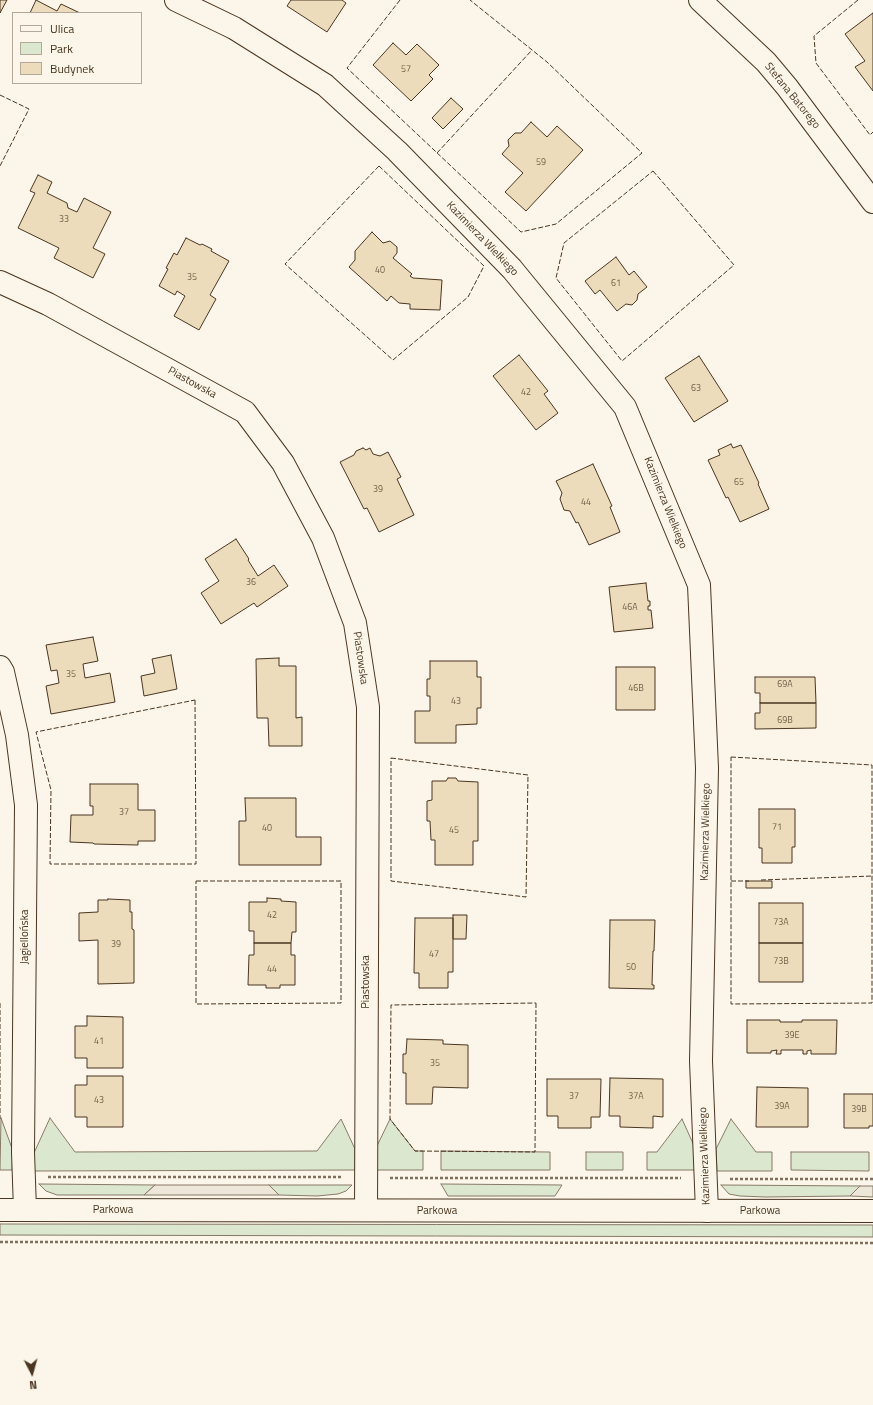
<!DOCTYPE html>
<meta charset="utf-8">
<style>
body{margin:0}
#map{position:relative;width:873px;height:1405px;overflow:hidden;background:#fbf6e9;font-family:"Titillium Web",sans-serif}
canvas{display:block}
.legend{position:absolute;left:12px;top:12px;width:130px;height:72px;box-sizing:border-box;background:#fbf6e9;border:1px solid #b4a999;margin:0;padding:5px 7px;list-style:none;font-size:12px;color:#4a3520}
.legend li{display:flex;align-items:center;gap:8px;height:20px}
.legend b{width:20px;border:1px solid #b4a999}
.north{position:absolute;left:12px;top:1353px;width:40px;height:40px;-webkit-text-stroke:3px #fbf6e9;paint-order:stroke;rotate:174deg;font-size:11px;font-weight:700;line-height:16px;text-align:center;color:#4a3520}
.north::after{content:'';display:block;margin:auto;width:14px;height:18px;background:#4a3520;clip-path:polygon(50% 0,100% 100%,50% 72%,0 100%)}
</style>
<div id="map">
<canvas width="873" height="1405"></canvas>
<ul class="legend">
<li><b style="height:5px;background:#fbf6e9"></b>Ulica</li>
<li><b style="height:11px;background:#dce7d0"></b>Park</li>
<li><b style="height:11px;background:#ecdcbc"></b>Budynek</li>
</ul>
<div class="north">N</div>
</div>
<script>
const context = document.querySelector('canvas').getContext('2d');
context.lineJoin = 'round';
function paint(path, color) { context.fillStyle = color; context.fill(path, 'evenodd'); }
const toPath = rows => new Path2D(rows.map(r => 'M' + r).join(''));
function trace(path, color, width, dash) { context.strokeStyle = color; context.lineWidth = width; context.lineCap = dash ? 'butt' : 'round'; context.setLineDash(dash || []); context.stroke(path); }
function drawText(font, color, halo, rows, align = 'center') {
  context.font = font + ' "Titillium Web",sans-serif'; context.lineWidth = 3; context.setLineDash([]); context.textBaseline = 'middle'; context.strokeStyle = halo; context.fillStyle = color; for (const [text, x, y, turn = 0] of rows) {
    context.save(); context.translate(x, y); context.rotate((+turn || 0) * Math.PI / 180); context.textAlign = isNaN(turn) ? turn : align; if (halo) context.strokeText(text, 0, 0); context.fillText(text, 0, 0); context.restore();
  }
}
const green = toPath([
 [1,1118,13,1151,12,1170,0,1170,1,1118],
 [50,1118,75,1152,317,1151,341,1119,355,1149,355,1170,34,1171,34,1153,50,1118],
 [390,1119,415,1151,423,1151,423,1170,376,1170,376,1148,390,1119],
 [682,1119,696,1150,696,1170,647,1170,647,1152,657,1152,682,1119],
 [731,1119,756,1152,772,1152,772,1171,717,1171,716,1149,731,1119],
 [441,1151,550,1152,550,1170,441,1170,441,1151],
 [586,1152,623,1152,623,1170,586,1170,586,1152],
 [791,1152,869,1152,869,1171,791,1170,791,1152],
 [39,1184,155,1185,144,1195,57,1195,46,1191,39,1184],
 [441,1184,562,1185,555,1196,448,1196,441,1184],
 [269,1185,352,1185,346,1191,338,1194,317,1196,279,1195,269,1185],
 [721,1185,860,1186,850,1196,765,1197,740,1196,729,1194,721,1185],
 [0,1224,873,1225,873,1237,0,1235,0,1224]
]);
const parking = toPath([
 [155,1185,269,1185,279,1195,144,1195,155,1185],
 [860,1186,873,1186,873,1197,850,1196,860,1186]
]);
const building = toPath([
 [0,0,7,0,0,13,0,0],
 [36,0,57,11,61,4,80,13,30,13,36,0],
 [291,0,342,0,346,3,327,32,287,6,291,0],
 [873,13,873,91,855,67,865,61,845,34,873,13],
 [393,43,406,55,417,44,439,65,429,75,433,79,411,101,373,65,393,43],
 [451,98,463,109,443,129,432,118,451,98],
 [531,122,547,137,557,126,583,150,526,211,505,192,523,173,502,154,509,146,508,140,515,133,521,133,531,122],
 [38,175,52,182,47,193,67,203,68,208,77,212,84,198,111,212,93,248,105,254,93,278,54,258,59,248,18,228,35,193,30,191,38,175],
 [372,232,383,243,390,241,397,247,397,253,393,258,412,274,410,276,413,278,442,280,440,310,410,309,410,304,399,303,391,296,387,301,349,267,355,260,355,251,372,232],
 [186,238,200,245,202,244,212,249,211,251,229,261,210,295,216,299,199,330,174,316,185,296,177,291,175,295,159,286,168,269,166,268,174,253,177,255,186,238],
 [616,257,629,275,634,271,647,287,638,294,637,300,632,305,626,304,617,311,600,290,595,294,585,281,616,257],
 [519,355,548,391,544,394,558,413,536,430,493,376,519,355],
 [699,356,728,401,694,422,665,378,699,356],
 [731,444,733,448,741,445,759,483,758,484,769,509,740,522,728,497,726,498,708,460,720,455,718,450,731,444],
 [363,448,366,450,370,448,373,454,380,456,388,452,401,477,397,479,414,515,379,532,367,508,364,509,340,462,354,455,356,451,363,448],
 [593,464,612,506,610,507,620,532,589,545,578,522,576,523,570,511,564,510,560,499,562,493,556,481,593,464],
 [236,539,249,559,248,560,258,576,274,565,288,586,257,607,254,603,221,624,201,593,219,581,205,559,236,539],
 [646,583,648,601,650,601,650,606,648,606,648,610,651,610,653,628,614,632,609,587,646,583],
 [93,637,98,661,83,664,85,678,110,673,115,702,51,714,46,686,59,683,57,670,51,671,46,645,93,637],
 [171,655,177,689,144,696,141,676,155,673,152,659,171,655],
 [279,658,279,666,296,666,296,718,302,717,302,746,269,746,268,718,257,718,256,659,279,658],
 [430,661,477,661,477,677,481,677,481,708,477,708,477,724,456,725,456,743,415,743,415,711,430,711,430,696,427,696,427,679,430,679,430,661],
 [616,667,655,667,655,710,616,710,616,667],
 [755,677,815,677,816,703,760,703,760,693,755,693,755,677],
 [760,703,816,703,816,728,755,729,755,713,760,713,760,703],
 [448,778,456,778,458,781,478,782,478,841,473,841,473,865,435,865,435,840,431,840,430,821,427,821,427,801,432,800,432,781,446,781,448,778],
 [90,784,138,784,138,810,155,810,155,841,138,841,138,845,94,844,93,843,70,842,71,815,93,815,93,806,90,806,90,784],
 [245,798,296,798,296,837,321,837,321,865,239,865,239,821,246,821,245,798],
 [759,809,795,809,795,847,792,847,792,863,762,863,762,848,759,848,759,809],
 [746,881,772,881,772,888,746,888,746,881],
 [267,898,281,899,281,901,296,902,296,932,292,932,291,943,254,943,254,931,249,931,249,902,267,902,267,898],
 [108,899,130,900,130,912,132,912,132,929,134,930,134,983,98,984,98,940,79,941,79,913,98,912,98,900,108,900,108,899],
 [759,903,803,903,803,943,759,943,759,903],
 [453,915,467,915,466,939,453,939,453,915],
 [415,918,453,918,453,972,448,972,448,988,419,988,419,973,414,973,415,918],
 [610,920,655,920,654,951,653,951,652,985,654,985,654,989,609,988,610,920],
 [254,943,291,943,291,955,295,955,295,985,280,985,280,988,266,988,266,985,248,985,249,955,254,955,254,943],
 [759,943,803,943,803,982,759,982,759,943],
 [87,1016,123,1017,123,1068,87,1068,87,1058,75,1058,75,1026,87,1026,87,1016],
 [747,1020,780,1020,780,1022,802,1022,802,1020,837,1020,836,1054,811,1054,811,1050,807,1051,807,1054,803,1054,803,1050,781,1050,781,1054,776,1054,777,1050,771,1051,771,1053,747,1053,747,1020],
 [407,1039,443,1040,443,1044,468,1045,468,1088,433,1087,432,1104,406,1104,406,1073,403,1073,403,1054,406,1054,407,1039],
 [87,1076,123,1076,123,1127,87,1127,87,1117,75,1117,75,1085,87,1085,87,1076],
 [610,1078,663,1079,663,1117,653,1116,653,1128,620,1127,620,1116,609,1116,610,1078],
 [547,1079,601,1079,600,1117,591,1117,591,1128,558,1128,558,1116,547,1116,547,1079],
 [757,1087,808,1088,808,1127,756,1127,757,1087],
 [844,1094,873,1094,873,1126,869,1126,869,1128,844,1128,844,1094]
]);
const path = toPath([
 [48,1177,341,1177],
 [390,1178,681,1178],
 [730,1179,873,1179],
 [0,1242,873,1243]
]);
const street = toPath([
 [176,0,234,28,325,85,397,151,512,269,625,407,699,585,707,768,701,1061,707,1211],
 [700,0,766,62,787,87,873,202],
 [0,282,48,304,245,412,283,463,323,538,355,623,368,707,366,1210],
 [0,667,3,672,17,735,26,805,23,1152,25,1210]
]);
const secondary = toPath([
 [0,1210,873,1211]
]);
const fence = toPath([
 [400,0,347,68,521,232,556,224,642,153,547,62,470,0],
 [858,0,814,36,816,63,870,135,873,132],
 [0,95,29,109,0,166],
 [437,153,532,50],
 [379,166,484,266,468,297,393,360,285,264,379,166],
 [653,171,734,265,622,361,556,278,564,243,653,171],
 [195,700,196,864,50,864,51,790,36,732,195,700],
 [731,757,872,765,872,1003,731,1004,731,757],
 [391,758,528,775,526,897,391,881,391,758],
 [761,880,873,876],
 [196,881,341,881,341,1003,196,1004,196,881],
 [731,881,749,881],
 [0,1003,0,1119],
 [536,1003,535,1152,415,1151,390,1119,391,1005,536,1003]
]);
const numberNames = [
 ["57",406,70],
 ["59",541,163],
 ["33",64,220],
 ["40",380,271],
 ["35",192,278],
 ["61",616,284],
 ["63",696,389],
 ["42",526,393],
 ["65",739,483],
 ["39",378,490],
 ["44",586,503],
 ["36",251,583],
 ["46A",630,608],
 ["35",71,675],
 ["69A",785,685],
 ["46B",636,689],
 ["43",456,702],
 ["69B",785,721],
 ["37",124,813],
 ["71",777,828],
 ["40",267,829],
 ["45",454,831],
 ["42",272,916],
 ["73A",781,923],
 ["39",116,945],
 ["47",434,955],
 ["73B",781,962],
 ["50",631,968],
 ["44",272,970],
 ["39E",792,1036],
 ["41",99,1042],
 ["35",435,1064],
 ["37",574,1097],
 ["37A",636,1097],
 ["43",99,1101],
 ["39A",782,1107],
 ["39B",859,1110]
];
const streetNames = [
 ["Stefana Batorego",792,96,51],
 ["Kazimierza Wielkiego",482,239,46],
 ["Piastowska",192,383,29],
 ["Kazimierza Wielkiego",665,503,68],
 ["Piastowska",360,658,82],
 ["Kazimierza Wielkiego",706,832,-89],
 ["Jagiellońska",25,937,-90],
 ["Piastowska",366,982,-90],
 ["Kazimierza Wielkiego",705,1156,-92],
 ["Parkowa",113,1210],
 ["Parkowa",437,1211],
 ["Parkowa",760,1211]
];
paint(green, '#dce7d0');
trace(green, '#887966', 1);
paint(parking, '#ede7d9');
trace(parking, '#887966', 1);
paint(building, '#ecdcbc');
trace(building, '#4a3520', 1);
trace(street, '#4a3520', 24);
trace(secondary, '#4a3520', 24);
trace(path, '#7f6f5c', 2.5, [3, 2]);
trace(street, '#fbf6e9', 22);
trace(secondary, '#fbf6e9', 22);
trace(fence, '#4a3520', 1, [5, 2]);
drawText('9px', '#725f47', null, numberNames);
drawText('11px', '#4a3520', '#fbf6e9', streetNames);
</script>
